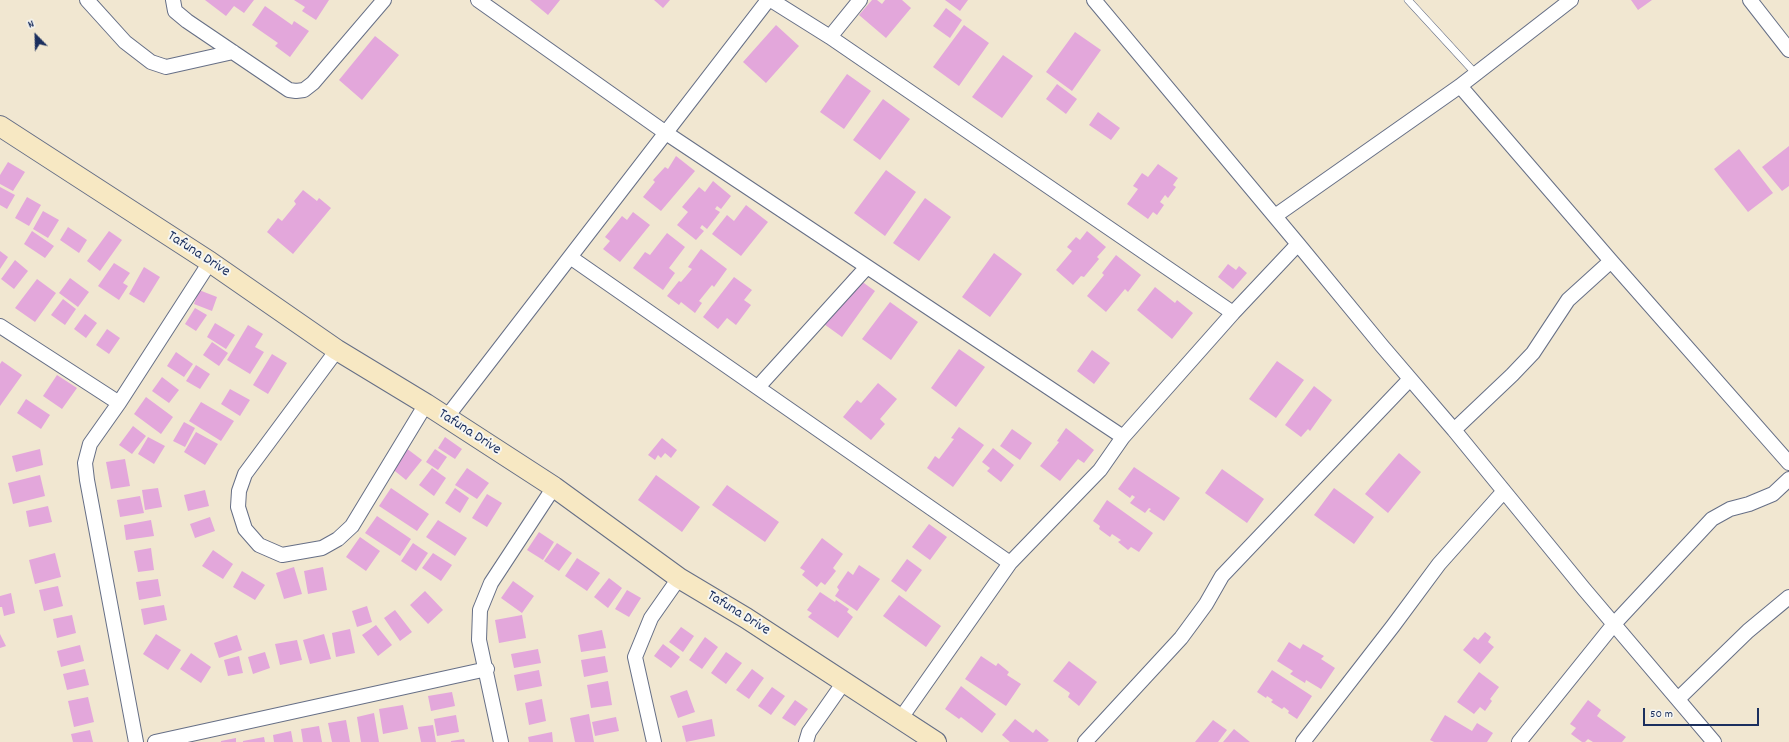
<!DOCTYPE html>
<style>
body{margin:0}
#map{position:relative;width:1789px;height:742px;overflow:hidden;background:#f1e7d1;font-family:Dekko,sans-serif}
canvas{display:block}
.north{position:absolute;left:16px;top:16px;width:40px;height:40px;-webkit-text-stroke:3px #f6f6f2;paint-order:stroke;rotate:337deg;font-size:11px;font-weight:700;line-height:16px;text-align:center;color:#1b2f5e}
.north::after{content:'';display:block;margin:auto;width:14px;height:18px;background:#1b2f5e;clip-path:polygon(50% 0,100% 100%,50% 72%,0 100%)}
.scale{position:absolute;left:1643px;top:708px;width:116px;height:18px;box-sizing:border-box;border:2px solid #1b2f5e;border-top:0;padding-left:5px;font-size:12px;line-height:14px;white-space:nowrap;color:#1b2f5e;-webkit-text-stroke:3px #f6f6f2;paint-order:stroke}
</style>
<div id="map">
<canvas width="1789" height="742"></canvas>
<div class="north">N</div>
<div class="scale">50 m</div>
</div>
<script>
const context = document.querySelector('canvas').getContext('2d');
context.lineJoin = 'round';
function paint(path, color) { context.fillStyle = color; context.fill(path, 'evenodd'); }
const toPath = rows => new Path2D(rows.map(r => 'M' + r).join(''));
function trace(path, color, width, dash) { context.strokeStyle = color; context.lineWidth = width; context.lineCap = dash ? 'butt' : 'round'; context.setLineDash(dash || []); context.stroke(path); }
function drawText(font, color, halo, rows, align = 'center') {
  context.font = font + ' Dekko,sans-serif'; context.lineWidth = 4; context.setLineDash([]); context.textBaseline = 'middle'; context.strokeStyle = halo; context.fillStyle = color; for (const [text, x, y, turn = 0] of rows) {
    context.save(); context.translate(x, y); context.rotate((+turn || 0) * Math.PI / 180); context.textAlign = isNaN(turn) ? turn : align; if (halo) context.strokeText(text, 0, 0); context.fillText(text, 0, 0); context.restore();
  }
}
const building = toPath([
 [205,0,254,0,244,13,234,6,226,16],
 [294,0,329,0,316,20,302,11,305,7],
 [530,0,560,0,548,15],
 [654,0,670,0,663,8],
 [872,0,877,0,882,4,885,0,902,0,911,8,886,38,859,15],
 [945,0,968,0,960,11],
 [1631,0,1652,0,1638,10],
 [265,6,292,25,294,21,309,31,290,57,275,46,278,43,252,25],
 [946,8,962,20,950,38,933,26],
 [776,25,799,46,766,83,743,62],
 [964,25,989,43,959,86,933,67],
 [1075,32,1101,50,1072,91,1046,72],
 [375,36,399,55,362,100,339,80],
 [1003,55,1033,76,1002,118,972,97],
 [847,74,871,91,844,129,820,112],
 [1057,84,1077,99,1066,114,1046,99],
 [883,99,910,119,880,160,853,140],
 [1098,112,1120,128,1111,140,1089,125],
 [1789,146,1789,186,1782,191,1762,167],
 [1739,149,1773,193,1748,212,1714,169],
 [676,156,695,171,661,211,643,197,655,182,653,180,665,167,668,169],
 [8,162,25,172,13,191,0,184,0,175],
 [1158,164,1178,178,1173,185,1176,187,1168,198,1165,195,1160,202,1164,205,1157,215,1153,212,1148,219,1127,204,1138,189,1133,186,1142,173,1148,177],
 [886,170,916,192,885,236,854,213],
 [713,181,731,196,721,209,717,206,715,209,720,212,707,229,702,225,700,228,704,231,696,240,677,225,688,212,682,207,699,187,705,192],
 [0,187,15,195,7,209,0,205],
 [303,190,317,201,319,198,331,208,293,254,267,232,278,218,282,221,296,204,294,201],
 [27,197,41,205,29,226,15,218],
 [925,198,951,217,919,261,893,243],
 [746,205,768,222,741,256,712,234,727,215,734,221],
 [43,211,59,220,48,238,33,229],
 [633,212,650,225,620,262,603,249,610,241,605,237,622,216,627,220],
 [68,227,87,240,79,253,60,240],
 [32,231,54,246,45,258,24,244],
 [109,231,122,240,100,271,87,261],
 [1087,231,1106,247,1097,257,1099,259,1084,277,1081,276,1073,285,1056,270,1072,251,1067,247,1076,237,1080,240],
 [667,233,685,247,669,268,675,273,663,290,633,268,645,252,650,255],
 [701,249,727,269,714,287,712,285,699,301,702,303,695,313,681,302,679,305,667,296,679,281,681,282,692,269,688,267],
 [0,251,8,257,0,269],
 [994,253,1022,274,990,317,962,297],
 [1116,255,1141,275,1128,292,1125,289,1106,312,1087,296,1104,275,1102,273],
 [15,260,28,271,14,289,1,279],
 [114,263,130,273,123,283,128,286,119,300,98,286],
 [1228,264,1236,270,1239,266,1247,273,1233,289,1218,277],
 [144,267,160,277,144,303,129,294],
 [850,273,875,291,842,337,817,319],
 [734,277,752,290,744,300,751,305,736,325,727,318,718,329,703,317],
 [70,278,89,292,78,307,59,293],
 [37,279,56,293,35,322,15,308],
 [1155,287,1175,303,1177,300,1193,313,1172,339,1137,310],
 [199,290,217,297,212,311,194,304],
 [63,299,76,309,65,325,51,315],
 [890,302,918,322,891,360,862,339],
 [195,308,207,315,196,331,185,324],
 [85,314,97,323,86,338,74,329],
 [215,323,235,335,226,349,207,337],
 [248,325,263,334,255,347,264,352,250,374,227,360],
 [107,329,120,338,109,354,96,345],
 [212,342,228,353,219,366,203,355],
 [959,349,985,367,956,407,931,388],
 [1092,350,1110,363,1094,384,1077,371],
 [176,352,193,364,184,377,167,366],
 [272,354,287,363,268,394,253,385],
 [2,361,22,375,0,406,0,364],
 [1277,361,1304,380,1276,418,1249,399],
 [196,365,210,374,200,389,186,381],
 [57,375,77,388,62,409,43,396],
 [162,377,179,390,169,403,152,391],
 [878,383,897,399,880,419,885,424,871,440,843,417,857,400,861,403],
 [1314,386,1332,400,1310,431,1308,429,1301,437,1285,425],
 [230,389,250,400,240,416,221,404],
 [146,397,173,417,161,434,134,414],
 [26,399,50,415,41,429,17,413],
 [201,402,234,421,221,441,189,421],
 [184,422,195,428,185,447,173,441],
 [133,426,146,436,132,454,119,445],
 [959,427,984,445,953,487,927,468,935,456,939,459,954,439,951,438],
 [1066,428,1094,450,1084,463,1078,459,1060,481,1040,466,1059,442,1057,441],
 [1012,429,1032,443,1020,460,1000,446],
 [196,432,218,444,205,465,184,452],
 [148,437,165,446,154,464,138,454],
 [445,437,462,449,455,459,438,448],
 [662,438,677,450,671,458,665,453,661,458,658,455,655,460,648,455],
 [406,448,422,460,406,480,390,467],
 [993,448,1014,465,1001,482,987,471,990,468,982,462],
 [40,449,43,465,16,472,12,456],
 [435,449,447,457,438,470,426,462],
 [1399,453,1421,472,1388,513,1365,494],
 [125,459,130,486,111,489,106,462],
 [1134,467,1180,498,1164,521,1149,511,1151,509,1149,508,1145,513,1130,503,1135,497,1132,495,1130,498,1118,489],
 [432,468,446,478,434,496,419,485],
 [467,468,489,483,477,499,455,485],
 [1222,469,1264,499,1247,523,1205,493],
 [40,475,45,496,13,504,8,483],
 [656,475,700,507,682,532,638,500],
 [727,485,779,522,765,542,712,505],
 [158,488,162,507,145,510,142,490],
 [391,488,429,514,417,531,379,506],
 [455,488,469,498,460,513,445,503],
 [1334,488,1374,517,1354,544,1314,515],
 [205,490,209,506,188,511,184,495],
 [487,494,502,503,487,527,472,518],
 [140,496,144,513,120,517,117,500],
 [1107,500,1153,533,1139,552,1131,547,1128,550,1118,542,1121,540,1112,534,1110,537,1099,529,1100,526,1093,521],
 [48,506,52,522,29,527,26,511],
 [377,516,411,539,400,556,365,533],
 [210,517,215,531,195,538,190,524],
 [151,520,154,536,126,540,124,525],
 [438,520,467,538,455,556,426,537],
 [929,524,947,537,930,560,912,547],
 [539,532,554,542,543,560,527,550],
 [360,537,380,551,366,571,346,557],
 [822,538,843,554,833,568,836,571,825,585,821,582,817,587,802,575,805,571,800,568],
 [413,543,428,553,416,571,401,561],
 [557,543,572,553,559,571,544,561],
 [151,548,154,570,138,572,134,551],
 [213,550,233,564,223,579,202,566],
 [55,553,61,577,35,584,29,560],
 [433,553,452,565,441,581,422,568],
 [577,558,600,573,587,591,565,576],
 [907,559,922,570,906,592,891,581],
 [859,565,880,579,857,611,835,596,839,590,837,587,848,571,853,575],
 [294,567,302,594,284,599,276,573],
 [323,567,327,590,308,594,304,571],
 [242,571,265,585,255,600,233,587],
 [609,578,622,588,608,608,594,597],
 [158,579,161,596,139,600,136,582],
 [513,581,534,596,522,613,501,598],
 [58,586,63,606,44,611,39,590],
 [627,590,641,598,629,617,615,609],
 [425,591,443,610,428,624,410,605],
 [820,592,835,602,836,600,849,609,847,612,853,617,838,638,808,617,812,613,807,610],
 [11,593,15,613,4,616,2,607,0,607,0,596],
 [899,595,941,626,926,647,883,616],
 [164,605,167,620,144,625,141,609],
 [367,606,372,622,357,627,352,611],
 [395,610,412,632,400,641,384,618],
 [72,615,76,633,57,638,53,619],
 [522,615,526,638,499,643,495,620],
 [376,625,392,645,378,656,362,635],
 [681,627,694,636,683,652,669,642],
 [350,629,355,653,336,657,332,633],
 [602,630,606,648,581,652,578,635],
 [1485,632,1491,637,1488,642,1494,647,1480,664,1463,650,1474,637,1478,640],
 [0,634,6,646,0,648],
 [156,634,181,650,168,670,143,654],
 [324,634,331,659,310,664,303,640],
 [237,635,242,650,219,658,214,643],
 [705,637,718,647,702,669,689,660],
 [297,640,302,660,280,665,275,644],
 [1289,642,1300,649,1303,644,1324,656,1321,659,1335,668,1321,689,1306,680,1305,683,1290,674,1293,671,1277,661],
 [663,644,680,657,671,668,654,656],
 [80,645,84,661,61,667,57,651],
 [538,649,541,663,514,668,511,654],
 [265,652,270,668,253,674,248,657],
 [726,652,742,663,726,684,711,673],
 [191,653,211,667,201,683,180,669],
 [239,656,243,673,228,676,224,660],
 [605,656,608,672,584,677,581,660],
 [981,656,996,666,998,663,1009,672,1007,675,1021,684,1006,706,965,679],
 [1069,661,1097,682,1079,706,1068,697,1070,693,1053,681],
 [85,669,89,685,67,690,63,674],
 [752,669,764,678,749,699,736,690],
 [539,670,542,686,517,691,514,675],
 [1272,670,1312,696,1297,719,1288,713,1289,711,1284,707,1282,709,1271,702,1273,700,1267,696,1266,698,1257,692],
 [1479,672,1499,687,1490,699,1492,701,1485,711,1480,707,1474,714,1457,702],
 [608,681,612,705,591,708,587,685],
 [961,686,996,714,982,733,961,717,959,719,945,709],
 [772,687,785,696,771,715,758,706],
 [687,690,695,712,678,718,670,696],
 [452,692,455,706,431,711,428,696],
 [88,697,94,722,74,727,68,701],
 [542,699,546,721,529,725,525,703],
 [795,700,808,709,795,726,782,718],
 [1588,700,1601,710,1597,716,1626,737,1622,742,1593,742,1588,739,1585,742,1582,742,1571,734,1576,728,1570,724],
 [403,705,408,729,383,734,379,709],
 [374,713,379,742,361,742,357,717],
 [589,714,594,742,575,742,570,718],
 [456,715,459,732,437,736,434,719],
 [1445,715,1472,731,1477,723,1493,733,1487,742,1434,742,1430,740],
 [616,717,619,731,595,736,592,722],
 [712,719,715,736,686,742,682,726],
 [1015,719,1033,733,1036,729,1049,740,1047,742,1010,742,1002,735],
 [346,720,350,742,332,742,328,723],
 [1213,720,1227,730,1218,742,1195,742],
 [433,725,436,742,421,742,418,727],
 [319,726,322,742,303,742,301,729],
 [1234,729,1250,742,1223,742],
 [90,730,93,742,73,742,71,734],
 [291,731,293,742,274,742,273,735],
 [552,732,553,742,529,742,528,737],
 [264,737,265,742,243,742,243,741],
 [236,738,236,742,221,742,221,741],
 [464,739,465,742,451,742,451,741]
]);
const service = toPath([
 [1408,0,1476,74]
]);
const minor = toPath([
 [87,0,125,42,151,62,166,67,233,52],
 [173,0,175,11,187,21,289,90,296,91,304,90,313,83,384,0],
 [478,0,666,133,1123,437],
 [771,0,830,37,1233,313],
 [1094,0,1298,244,1382,346,1454,430,1584,589,1714,742],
 [1750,0,1789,50],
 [830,37,860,0],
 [1460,86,1611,261,1789,463],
 [1275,216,1460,86,1571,0],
 [570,257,1010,563],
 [0,326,119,403],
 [337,350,245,474,239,491,238,507,245,529,259,545,282,555,322,548,338,539,352,526,426,404],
 [758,387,866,268],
 [446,418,768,0],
 [1454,430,1512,375,1533,353,1568,300,1611,261],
 [1678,699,1748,631,1789,597],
 [901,718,1010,563,1100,470,1123,437,1233,313,1298,244],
 [136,742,87,480,85,463,90,444,119,403,210,262],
 [155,742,487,669],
 [501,742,479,640,480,610,491,583,554,487],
 [654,742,635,657,651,618,679,578],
 [806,742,809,732,844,682],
 [1085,742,1181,638,1206,604,1222,576,1242,555,1410,379],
 [1303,742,1393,626,1439,564,1504,491],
 [1519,742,1614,624,1712,519,1730,509,1749,504,1773,494,1789,479]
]);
const secondary = toPath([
 [0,126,210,262,337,350,426,404,554,487,679,578,746,618,936,742]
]);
const streetNames = [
 ["Tafuna Drive",198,255,33],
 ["Tafuna Drive",469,433,33],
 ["Tafuna Drive",738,614,32]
];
paint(building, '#e3a7db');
trace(service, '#666f86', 8);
trace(minor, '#666f86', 16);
trace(secondary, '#666f86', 22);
trace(service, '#fff', 7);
trace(minor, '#fff', 14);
trace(secondary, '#f7e8c3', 20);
drawText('15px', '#1b2f5e', '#f6f6f2', streetNames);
</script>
